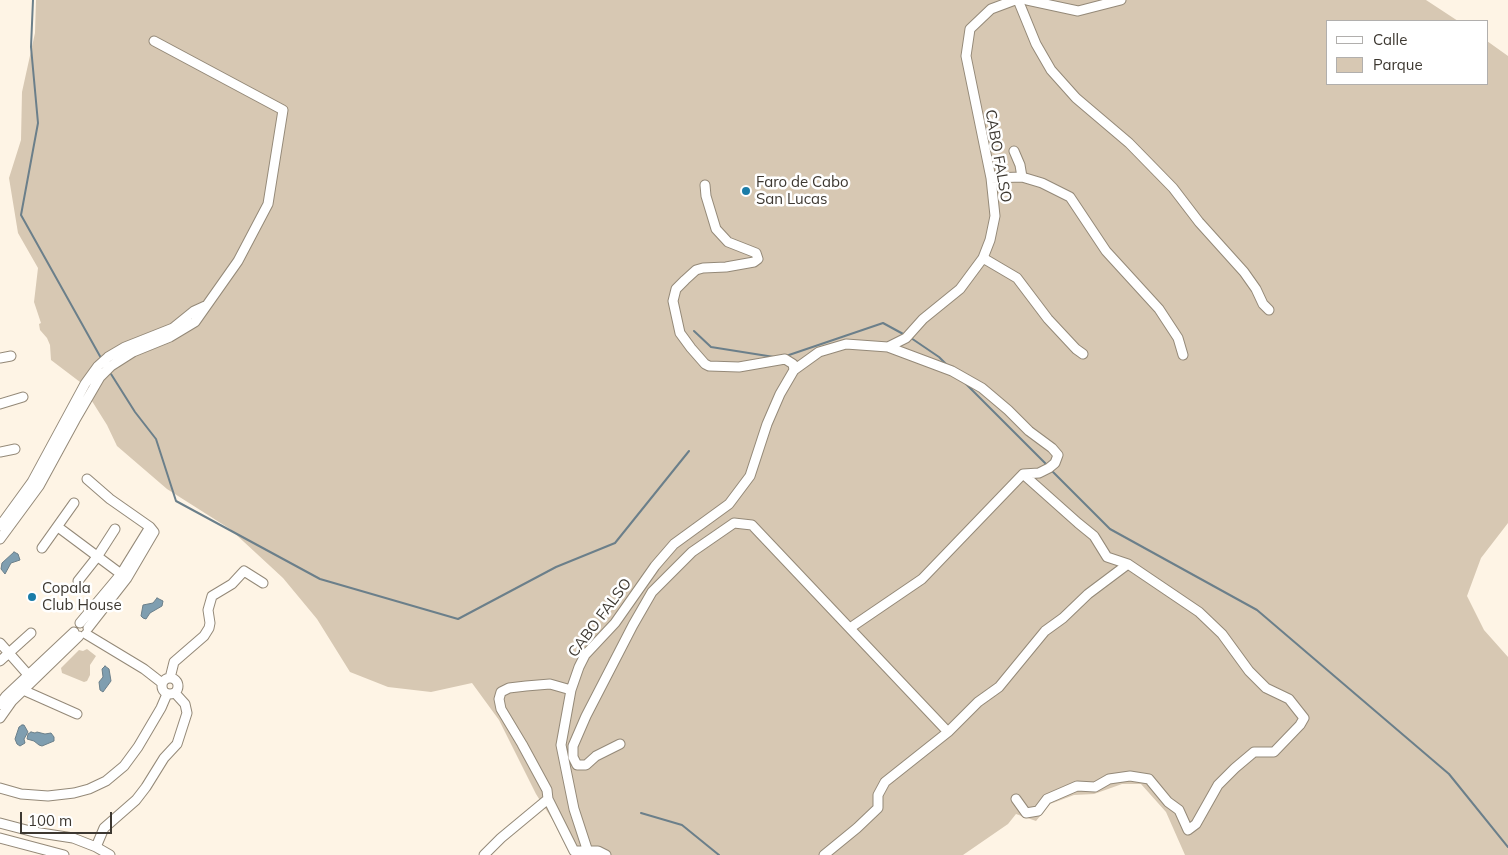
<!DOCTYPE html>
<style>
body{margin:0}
#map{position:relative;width:1508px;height:855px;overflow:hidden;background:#fef4e5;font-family:Mulish,sans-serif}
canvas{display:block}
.legend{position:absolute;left:1326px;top:20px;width:162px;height:65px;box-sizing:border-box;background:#fff;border:1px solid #b1afad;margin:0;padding:6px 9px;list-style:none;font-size:15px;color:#3d3831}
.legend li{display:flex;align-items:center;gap:10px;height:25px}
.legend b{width:25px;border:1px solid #b1afad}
.scale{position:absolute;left:20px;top:812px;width:92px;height:22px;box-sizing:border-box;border:2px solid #3d3831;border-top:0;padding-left:6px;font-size:15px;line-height:18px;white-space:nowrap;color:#3d3831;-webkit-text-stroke:4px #fff;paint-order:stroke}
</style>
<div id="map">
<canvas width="1508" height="855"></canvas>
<ul class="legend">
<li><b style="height:6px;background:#fff"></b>Calle</li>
<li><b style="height:14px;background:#d7c8b3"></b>Parque</li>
</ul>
<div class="scale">100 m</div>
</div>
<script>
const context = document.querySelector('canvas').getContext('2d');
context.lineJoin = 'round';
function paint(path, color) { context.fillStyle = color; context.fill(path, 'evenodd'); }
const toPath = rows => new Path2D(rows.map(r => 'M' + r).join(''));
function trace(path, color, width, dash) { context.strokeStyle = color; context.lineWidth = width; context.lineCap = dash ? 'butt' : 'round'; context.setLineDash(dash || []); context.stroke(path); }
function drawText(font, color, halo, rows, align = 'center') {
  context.font = font + ' Mulish,sans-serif'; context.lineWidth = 5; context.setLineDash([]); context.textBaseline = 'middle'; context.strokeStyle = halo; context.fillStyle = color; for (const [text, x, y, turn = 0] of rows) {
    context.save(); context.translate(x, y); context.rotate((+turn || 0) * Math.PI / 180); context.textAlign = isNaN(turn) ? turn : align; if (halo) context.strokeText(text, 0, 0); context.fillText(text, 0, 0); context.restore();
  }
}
const green = toPath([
 [36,0,1426,0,1458,21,1327,21,1327,84,1487,84,1487,41,1508,56,1508,523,1481,558,1467,596,1484,630,1508,657,1508,855,1185,855,1166,812,1141,784,1122,784,1094,794,1074,795,1050,804,1036,821,1016,814,1008,824,963,855,575,855,536,794,499,720,472,683,431,692,388,687,350,672,317,619,283,578,230,529,167,489,117,446,107,425,80,382,51,360,50,345,47,338,40,330,39,324,41,323,34,302,38,268,18,233,9,178,21,140,22,92,35,33],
 [87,649,96,656,90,665,90,675,87,681,84,682,62,673,61,668,79,650,83,651]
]);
const water = toPath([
 [14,552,18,554,20,560,11,563,5,574,1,569,2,563,14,552],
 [157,598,163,601,162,606,150,613,146,619,143,618,141,616,143,605,153,603,157,598],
 [105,666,109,669,111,681,103,692,100,690,99,682,103,677,102,669,105,666],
 [22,725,24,725,28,732,24,739,25,743,20,746,17,744,15,739,19,727,22,725],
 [31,732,35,733,37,732,45,734,51,733,54,737,54,741,42,746,39,745,34,741,27,739,28,734,31,732]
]);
const stream = toPath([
 [33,0,31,47,38,123,21,215,101,358],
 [694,331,711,347,774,357],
 [911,338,939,357,947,365],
 [786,356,883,323,905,335],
 [111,374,135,412,156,439,176,501,320,579,458,619,556,567,615,543,689,451],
 [965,383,1048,466],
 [1051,470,1110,529,1257,610,1449,774,1508,847],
 [641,813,682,825,719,855]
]);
const minor = toPath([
 [1018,0,1036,44,1051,70,1076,98,1129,143,1173,188,1199,222,1244,272,1256,289,1263,304,1269,310],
 [1027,0,1078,11,1121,0],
 [1014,151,1020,165,1022,177],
 [991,178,1022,177,1042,183,1070,197,1106,251,1159,309,1178,338,1183,355],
 [983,258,1017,278,1048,319,1076,349,1083,354],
 [0,358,11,356],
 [794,370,819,352,846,344,888,347,906,338,923,319,960,289,983,258,990,240,995,216,991,178,966,56,970,29,991,9,1015,0],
 [0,404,23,397],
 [0,452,15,449],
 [87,479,110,499,150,527,154,532,127,578,88,628],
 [0,526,32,482,85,384,98,366,108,357,125,347,173,328,194,311,205,306],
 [58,527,125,577],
 [0,539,39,486,75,420,100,377,111,366,133,352,170,337,195,322,238,261,268,204,283,110,154,41],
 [42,548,74,503],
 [78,581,97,557,115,529],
 [80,623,121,574,150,527],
 [850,628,922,579,1023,474,1039,473,1049,468,1055,463,1058,455,1052,448,1029,431,1008,410,982,388,952,371,888,347],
 [86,634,144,669,162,683],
 [0,643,31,678],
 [0,661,31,633],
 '162 686a8 8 0 1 1 16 0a8 8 0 1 1-16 0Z',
 [170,678,174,662,204,636,209,628,210,623,208,610,212,596,232,584,244,571,263,583],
 [23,690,77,714],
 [7,707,0,704,6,696,74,632],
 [0,718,12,701,79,636],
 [620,744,596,756,586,765,577,765,573,757,573,746,586,716,633,625,652,592,692,552,734,523,752,525,948,732],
 [0,788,21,794,48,796,74,793,89,789,106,781,124,766,138,747,161,708,167,694],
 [548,799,574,851,598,851,606,855],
 [1016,799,1026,813,1038,811,1047,799,1077,786,1095,787,1109,779,1130,776,1149,779,1168,802,1179,810,1188,830,1196,824,1218,785,1235,768,1254,752,1274,752,1300,725,1304,718,1289,699,1266,688,1249,671,1222,634,1199,612,1128,564],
 [0,823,34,832,73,838,96,847,110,855],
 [0,838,64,855],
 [96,847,104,828,136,800,146,787,164,758,177,744,187,713,185,704,175,693],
 [484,855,501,838,548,799,547,790,522,744,501,709,499,699,501,692,509,688,526,686,550,684,571,690],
 [589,855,574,809,561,745,571,690,579,667,585,655,615,623,655,566,674,544,729,504,750,476,767,424,780,394,794,370,793,364,785,359,739,367,709,366,705,364,691,348,680,333,673,301,676,289,685,280,696,270,703,268,726,267,754,262,758,259,756,253,728,242,716,229,706,196,705,185],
 [824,855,857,828,878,808,878,795,885,782,948,732,978,702,999,687,1045,631,1063,618,1088,594,1128,564,1107,557,1094,536,1078,523,1023,474]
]);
const markers = [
 [746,191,5,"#1a7ca8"],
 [32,597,5,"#1a7ca8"]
];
const streetNames = [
 ["CABO FALSO",998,156,80],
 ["CABO FALSO",600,618,-53]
];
const poiNames = [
 ["Faro de Cabo",756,182],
 ["San Lucas",756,199],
 ["Copala",42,588],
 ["Club House",42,605]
];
paint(green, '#d7c8b3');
paint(water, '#7f9eb0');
trace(water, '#6b7f8a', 1);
trace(stream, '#6b7f8a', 2);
trace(minor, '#948978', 11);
trace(minor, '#fff', 9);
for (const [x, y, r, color] of markers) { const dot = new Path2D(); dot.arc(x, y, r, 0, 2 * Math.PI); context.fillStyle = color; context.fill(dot); trace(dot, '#fff', 2); }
drawText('15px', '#3d3831', '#fff', streetNames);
drawText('15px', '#3d3831', '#fff', poiNames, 'left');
</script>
